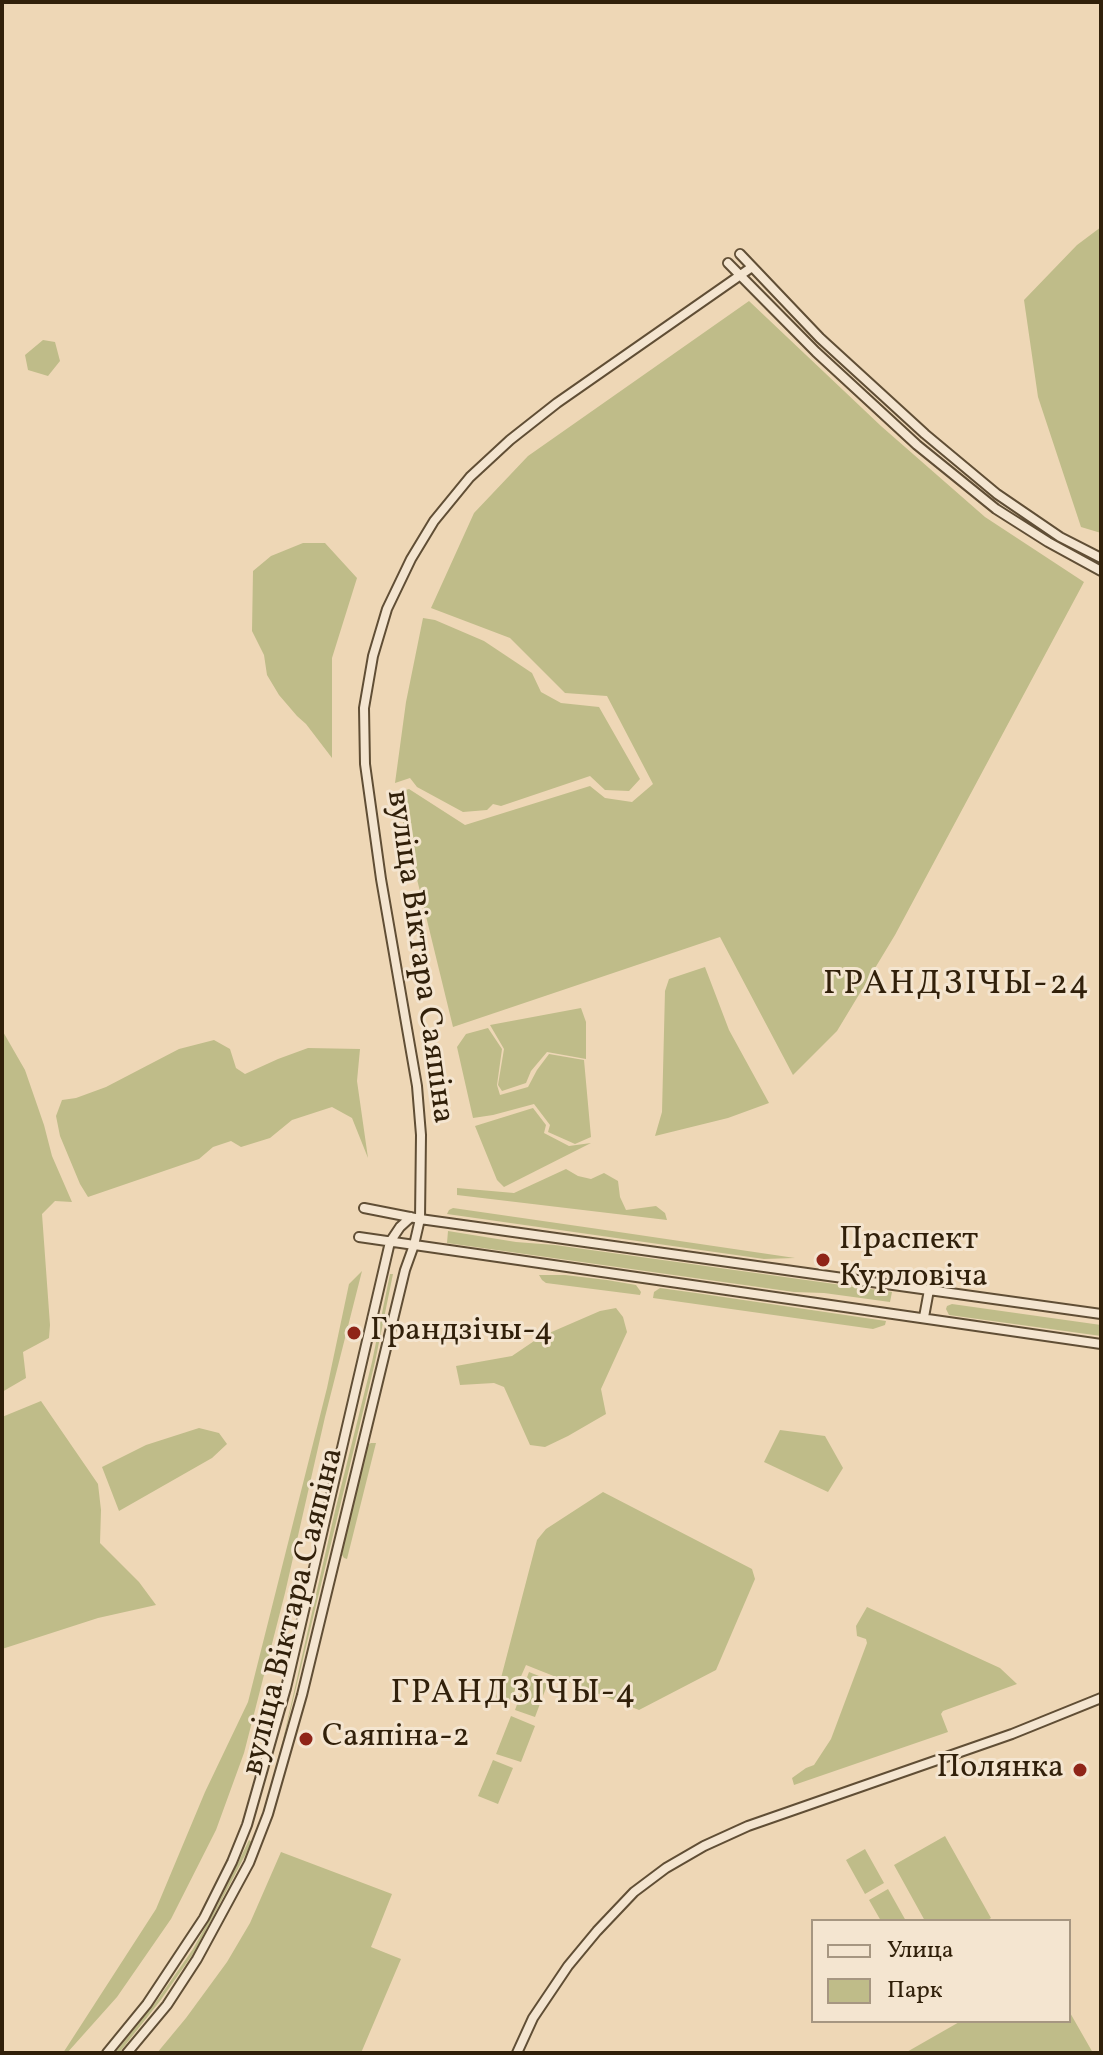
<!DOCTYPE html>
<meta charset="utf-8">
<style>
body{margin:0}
#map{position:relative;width:1103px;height:2055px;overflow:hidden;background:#eed7b6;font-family:Vollkorn,serif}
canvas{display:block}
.frame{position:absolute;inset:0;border:4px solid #31200a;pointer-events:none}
.legend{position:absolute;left:811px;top:1919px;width:260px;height:104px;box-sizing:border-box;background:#f4e5d0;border:2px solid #a69681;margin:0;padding:10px 14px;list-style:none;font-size:24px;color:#31200a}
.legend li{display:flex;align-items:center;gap:16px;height:40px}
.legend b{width:40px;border:2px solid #a69681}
</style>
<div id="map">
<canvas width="1103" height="2055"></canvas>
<div class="frame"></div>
<ul class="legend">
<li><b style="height:10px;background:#f4e5d0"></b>Улица</li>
<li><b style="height:22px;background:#bfbc89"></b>Парк</li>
</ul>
</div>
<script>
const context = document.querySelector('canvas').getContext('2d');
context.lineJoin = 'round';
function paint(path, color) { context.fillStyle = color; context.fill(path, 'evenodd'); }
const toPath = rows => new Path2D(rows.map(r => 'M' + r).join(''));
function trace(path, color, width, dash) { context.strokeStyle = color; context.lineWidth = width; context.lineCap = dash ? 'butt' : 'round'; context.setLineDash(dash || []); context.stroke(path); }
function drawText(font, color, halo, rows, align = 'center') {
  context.font = font + ' Vollkorn,serif'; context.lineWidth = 6; context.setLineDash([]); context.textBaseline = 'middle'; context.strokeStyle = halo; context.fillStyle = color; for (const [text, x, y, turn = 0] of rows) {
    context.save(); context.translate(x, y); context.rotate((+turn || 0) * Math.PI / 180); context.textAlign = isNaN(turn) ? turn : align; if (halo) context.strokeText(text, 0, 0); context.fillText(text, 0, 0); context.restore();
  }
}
const green = toPath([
 [1101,227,1101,533,1081,527,1038,397,1024,300,1077,245],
 [749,301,881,426,985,517,1084,582,895,935,837,1031,793,1075,720,937,453,1027,396,793,409,789,465,825,590,786,605,798,632,802,653,784,607,696,565,693,510,638,431,608,474,513,528,456],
 [43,340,55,342,60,361,48,376,28,370,25,355],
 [303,543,325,543,357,578,332,658,332,758,306,724,297,716,279,695,267,675,264,655,252,631,253,571,271,556],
 [423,618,435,620,484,641,532,673,541,692,561,703,599,707,640,779,629,791,605,790,590,776,501,806,493,804,487,810,463,812,417,787,410,778,395,783,406,702],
 [705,967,729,1030,769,1103,728,1118,655,1136,662,1112,665,991,669,979],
 [581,1008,586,1022,586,1059,547,1052,531,1071,526,1083,502,1091,498,1085,504,1049,490,1025],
 [488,1028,502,1049,497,1085,500,1095,528,1087,537,1070,549,1054,584,1060,591,1137,575,1144,548,1132,550,1125,534,1104,493,1115,473,1118,457,1047,466,1034],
 [2,1030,25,1070,44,1125,52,1156,72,1202,55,1201,42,1214,50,1325,49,1338,23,1352,26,1378,2,1392],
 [214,1040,230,1049,236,1068,245,1074,278,1059,308,1048,360,1049,357,1081,368,1158,352,1118,332,1107,292,1120,270,1138,241,1147,231,1141,213,1147,199,1159,88,1197,80,1184,60,1136,56,1116,62,1100,76,1098,106,1087,179,1049],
 [533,1108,546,1125,544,1133,569,1146,591,1143,504,1187,497,1180,475,1126],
 [566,1169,578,1176,591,1179,604,1173,618,1181,620,1197,626,1210,656,1206,665,1213,667,1220,457,1195,457,1188,514,1193],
 [453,1208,612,1231,795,1258,764,1259,447,1214,449,1210],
 [448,1231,516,1242,555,1245,892,1292,890,1302,824,1293,794,1292,447,1243],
 [362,1271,325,1417,285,1593,244,1753,216,1830,171,1919,117,1997,67,2053,63,2053,156,1909,205,1792,248,1702,327,1388,349,1284],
 [390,1274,393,1274,375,1362,271,1791,270,1788,283,1740,335,1511,372,1362],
 [539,1275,565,1275,607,1280,636,1285,641,1292,640,1295,546,1283,542,1280],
 [660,1288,696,1293,886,1321,885,1325,873,1329,653,1298,654,1292],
 [952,1304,1101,1325,1101,1336,949,1315,946,1309,947,1306],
 [616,1308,623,1317,627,1332,601,1389,606,1414,568,1436,545,1447,530,1445,504,1387,494,1383,460,1385,456,1366,512,1356,540,1337,600,1311],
 [41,1401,98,1484,101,1510,100,1543,139,1582,156,1605,98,1618,2,1649,2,1417],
 [199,1428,219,1433,227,1444,212,1458,119,1511,102,1467,146,1445],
 [780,1430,825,1436,843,1468,828,1492,764,1462],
 [371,1443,376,1443,347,1559,344,1558,342,1555,344,1540,367,1445],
 [603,1492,752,1569,755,1579,716,1670,639,1710,526,1665,507,1708,495,1701,537,1540,546,1529],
 [867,1607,1000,1668,1017,1684,943,1711,941,1714,948,1732,794,1785,792,1778,806,1768,814,1765,831,1739,867,1643,866,1639,857,1636,856,1626],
 [529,1672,549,1680,535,1717,515,1710],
 [511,1716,535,1726,521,1762,496,1754],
 [493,1760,513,1768,498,1804,478,1796],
 [945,1836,991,1918,986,1921,925,1921,894,1865],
 [249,1840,252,1842,195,1951,160,2001,119,2053,115,2053,158,1999,193,1949,217,1906],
 [865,1849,884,1883,865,1894,846,1860],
 [281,1852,392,1894,371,1947,401,1959,361,2053,157,2053,186,2018,227,1962,250,1923],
 [888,1889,906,1921,881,1921,869,1900],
 [1069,2011,1093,2053,905,2053,961,2021,1069,2021]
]);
const minor = toPath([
 [740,254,820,338,925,434,997,494,1060,537,1101,558],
 [728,263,816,352,917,445,996,509,1048,542,1101,571],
 [364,1208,420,1219,1101,1314],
 [359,1237,1101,1344],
 [924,1317,929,1290],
 [107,2053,147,2004,204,1918,232,1862,247,1825,286,1688,390,1242,400,1227,411,1217],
 [127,2053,167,2005,197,1959,249,1863,268,1814,302,1695,405,1270,414,1245,420,1219,421,1135,417,1086,381,879,365,764,364,708,373,656,387,609,411,559,434,521,470,477,510,440,557,403,752,267],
 [517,2053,533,2018,568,1966,597,1931,634,1892,666,1868,704,1846,748,1826,1012,1734,1101,1698]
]);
const markers = [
 [823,1260,8,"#8f2418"],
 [354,1333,8,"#8f2418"],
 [306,1739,8,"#8f2418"],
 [1080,1770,8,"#8f2418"]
];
const streetNames = [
 ["вуліца Віктара Саяпіна",418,957,82],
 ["вуліца Віктара Саяпіна",295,1612,-76]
];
const poiNames = [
 ["Праспект",839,1242],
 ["Курловіча",839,1279],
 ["Грандзічы-4",370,1333],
 ["Саяпіна-2",322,1739],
 ["Полянка",1064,1770,"right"]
];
const neighbourhoodNames = [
 ["ГРАНДЗІЧЫ-24",957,987],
 ["ГРАНДЗІЧЫ-4",514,1696]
];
paint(green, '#bfbc89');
trace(minor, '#604e35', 12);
trace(minor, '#f4e5d0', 8);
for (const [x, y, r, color] of markers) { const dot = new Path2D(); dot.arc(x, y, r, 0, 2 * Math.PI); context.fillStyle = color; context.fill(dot); trace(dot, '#f4e5d0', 3); }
drawText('32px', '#31200a', '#f4e5d0', streetNames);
drawText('32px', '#31200a', '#f4e5d0', poiNames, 'left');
context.letterSpacing = '2px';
drawText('34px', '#31200a', '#f4e5d0', neighbourhoodNames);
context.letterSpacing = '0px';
</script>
